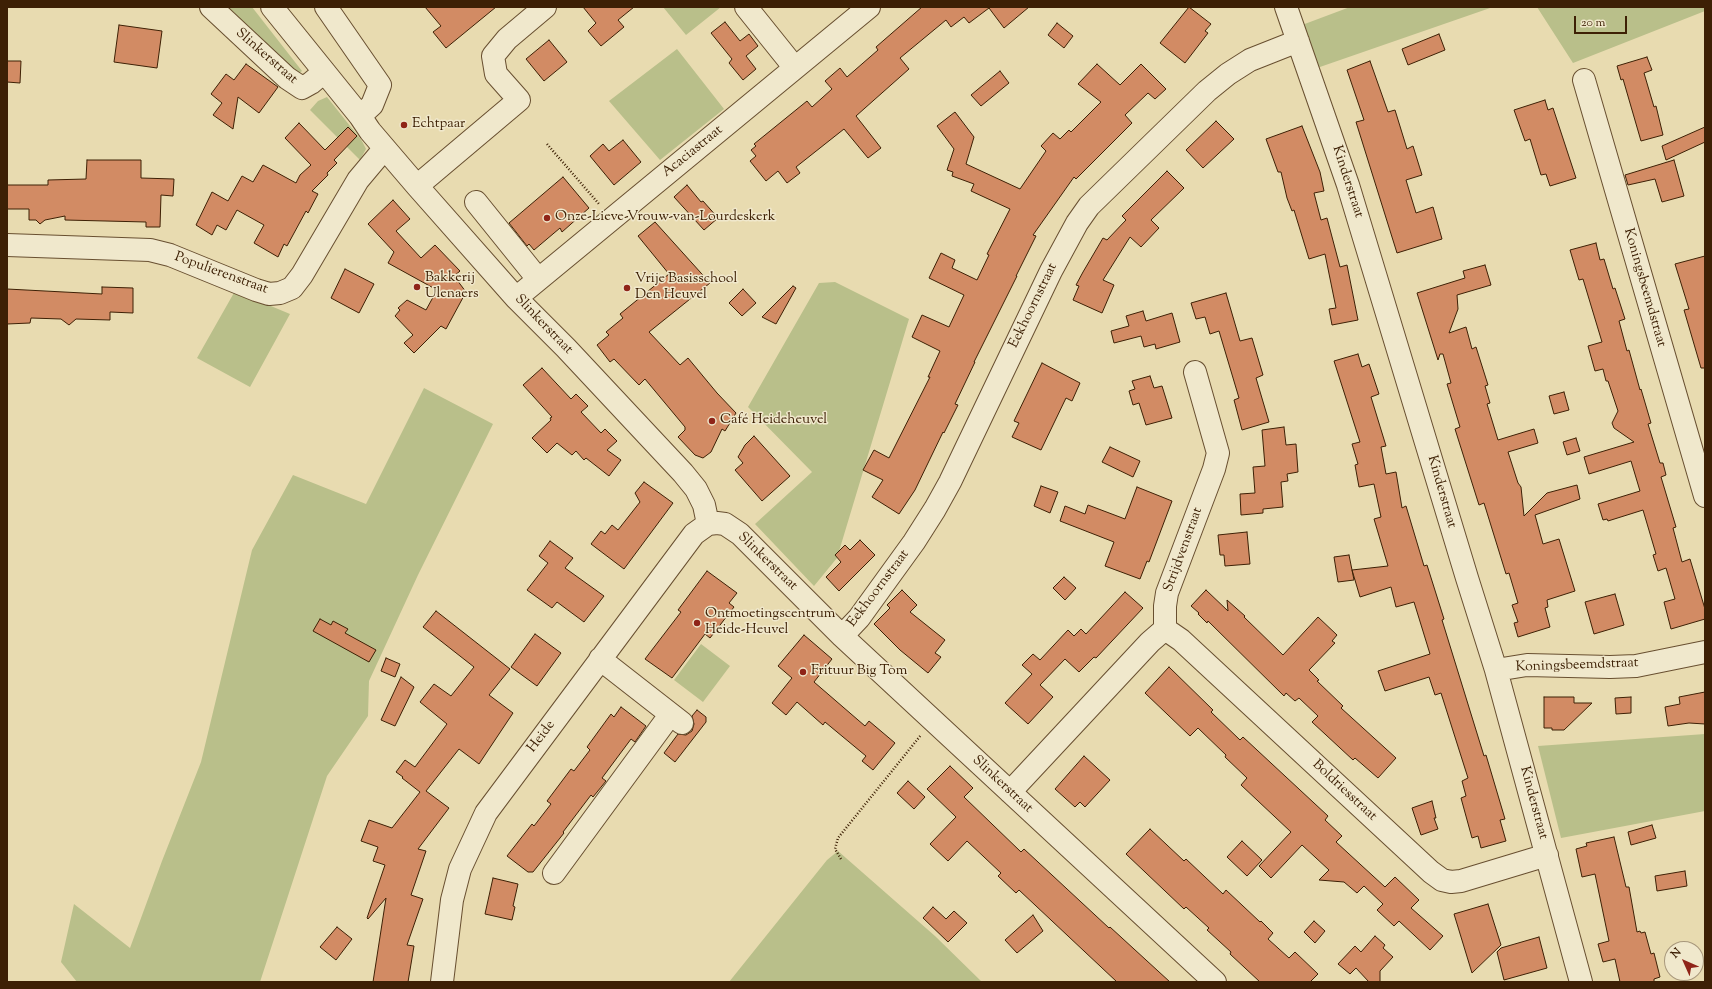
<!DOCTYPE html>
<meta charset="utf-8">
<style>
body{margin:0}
#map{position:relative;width:1712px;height:989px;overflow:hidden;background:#e8dbb0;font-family:"Sorts Mill Goudy",serif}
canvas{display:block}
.frame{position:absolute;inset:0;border:8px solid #3d2005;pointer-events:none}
.north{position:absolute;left:1664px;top:941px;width:40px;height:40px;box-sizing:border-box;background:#f0e8cc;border:1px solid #a8987c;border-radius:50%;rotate:315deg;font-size:11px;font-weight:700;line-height:16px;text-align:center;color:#3d2005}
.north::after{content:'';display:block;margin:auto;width:14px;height:18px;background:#8f2418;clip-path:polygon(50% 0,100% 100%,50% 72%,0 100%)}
.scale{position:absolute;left:1574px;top:16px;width:53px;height:18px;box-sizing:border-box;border:2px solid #3d2005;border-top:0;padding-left:5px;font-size:12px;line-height:14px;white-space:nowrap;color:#3d2005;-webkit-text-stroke:3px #f0e8cc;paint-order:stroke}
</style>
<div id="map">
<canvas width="1712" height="989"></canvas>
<div class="frame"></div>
<div class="north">N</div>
<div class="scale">20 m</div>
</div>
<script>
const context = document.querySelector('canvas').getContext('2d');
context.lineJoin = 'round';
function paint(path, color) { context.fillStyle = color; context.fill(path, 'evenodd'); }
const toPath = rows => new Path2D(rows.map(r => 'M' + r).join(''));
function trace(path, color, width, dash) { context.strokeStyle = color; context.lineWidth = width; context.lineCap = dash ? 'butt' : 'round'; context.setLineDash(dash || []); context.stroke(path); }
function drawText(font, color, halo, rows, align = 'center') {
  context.font = font + ' "Sorts Mill Goudy",serif'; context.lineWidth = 3; context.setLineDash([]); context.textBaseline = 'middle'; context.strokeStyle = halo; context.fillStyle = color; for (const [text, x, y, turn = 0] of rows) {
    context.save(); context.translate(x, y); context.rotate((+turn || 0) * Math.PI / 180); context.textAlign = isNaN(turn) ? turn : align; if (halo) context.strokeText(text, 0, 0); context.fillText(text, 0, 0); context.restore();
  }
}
const green = toPath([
 [219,7,252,7,302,71,298,74],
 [663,7,721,7,686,35],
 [1350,7,1493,7,1317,68,1302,25],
 [1537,7,1705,7,1705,11,1573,63],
 [677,49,724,109,660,160,609,101],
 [327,97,362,141,366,149,360,160,310,110,318,101],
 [835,282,909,319,837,558,814,586,755,524,812,472,748,407,819,283],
 [235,291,290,314,250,387,197,358],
 [424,388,493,424,418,575,369,681,368,716,327,776,260,982,77,982,61,962,74,904,130,948,162,861,201,762,252,550,293,475,366,504],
 [701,644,730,666,703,702,674,680],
 [1705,734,1705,811,1561,838,1538,746],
 [838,851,935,936,982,982,729,982,827,860]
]);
const building = toPath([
 [425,7,496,7,446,48,433,32,441,26,425,7],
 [583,7,634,7,618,20,624,27,601,46,588,31,596,23,583,7],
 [922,7,1029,7,1004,28,989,8,969,23,964,17,951,27,946,20,900,58,909,69,856,116,881,148,868,158,844,129,796,167,800,173,787,183,778,171,766,181,750,161,756,156,751,150,756,146,754,144,807,101,812,107,832,89,825,81,840,68,847,77,878,50,876,47,922,7],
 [1189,7,1211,24,1205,31,1208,33,1185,63,1160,43,1189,7],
 [725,22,740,41,749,34,758,46,746,56,756,69,743,80,729,63,732,59,711,33,725,22],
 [1057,23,1073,36,1064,48,1048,35,1057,23],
 [119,25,162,31,157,68,114,62,119,25],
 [1439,34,1445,50,1408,65,1402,49,1439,34],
 [549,40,567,62,544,81,526,59,549,40],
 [1647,57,1652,70,1644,73,1654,107,1656,106,1663,135,1641,141,1623,79,1621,80,1617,66,1647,57],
 [7,61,21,61,20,83,7,82,7,61],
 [1370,61,1388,112,1395,110,1407,149,1413,146,1422,175,1406,180,1416,213,1433,207,1442,239,1397,253,1356,122,1364,120,1347,70,1370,61],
 [246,64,278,87,259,113,238,97,233,129,213,115,222,103,211,94,226,74,234,80,246,64],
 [1097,64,1120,85,1141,64,1166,89,1155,99,1148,93,1125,115,1132,123,1076,179,1074,177,1033,235,1036,236,1016,276,1017,276,974,362,975,362,955,404,958,405,944,433,943,432,915,490,899,514,872,497,883,480,863,470,874,450,889,458,930,377,928,377,940,351,912,337,922,315,949,327,964,295,929,278,941,253,955,260,952,268,977,280,989,255,987,254,1010,209,971,191,974,184,952,176,953,172,947,170,954,149,937,126,955,112,974,137,966,164,1020,189,1046,151,1041,146,1053,133,1060,139,1069,130,1071,132,1101,102,1078,84,1097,64],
 [1000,71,1009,83,981,106,971,95,1000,71],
 [1545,100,1548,110,1553,108,1576,178,1550,186,1546,174,1541,175,1530,139,1525,141,1514,110,1545,100],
 [1216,121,1234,139,1203,168,1186,150,1216,121],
 [299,123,325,150,348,127,357,136,334,160,337,163,327,173,328,175,312,191,318,194,308,213,306,211,287,246,284,244,278,257,254,243,264,225,237,210,226,230,217,225,212,235,196,225,212,192,228,201,242,176,253,182,263,165,296,183,300,175,311,165,285,138,299,123],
 [1302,126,1320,172,1324,191,1314,193,1321,220,1327,218,1340,267,1347,265,1358,320,1332,325,1329,309,1336,308,1325,254,1309,259,1294,210,1292,211,1287,198,1281,172,1278,172,1266,139,1302,126],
 [1705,127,1705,142,1666,160,1662,146,1705,127],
 [623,140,641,162,614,185,590,156,603,144,609,151,623,140],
 [87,160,141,160,141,178,174,179,173,196,161,195,160,227,146,227,146,222,65,220,65,216,45,220,40,224,36,220,29,220,29,209,7,209,7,185,48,185,48,180,86,179,87,160],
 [1674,160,1684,196,1662,202,1655,179,1628,185,1625,175,1674,160],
 [1167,171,1184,188,1151,220,1159,228,1141,247,1130,237,1103,280,1114,285,1102,313,1073,300,1079,286,1076,285,1083,272,1103,238,1107,240,1126,220,1122,216,1167,171],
 [563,177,589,208,562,232,560,228,534,250,529,244,527,246,509,223,563,177],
 [687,185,701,202,703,201,718,218,704,230,674,197,687,185],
 [393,200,410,219,396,231,421,258,435,245,460,271,454,276,466,292,446,329,441,326,414,353,404,343,413,335,395,316,400,310,398,308,407,300,426,310,437,290,388,263,394,252,368,224,393,200],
 [655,222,710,283,649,332,680,365,688,358,717,393,736,413,725,431,722,429,711,452,703,458,695,455,678,437,685,430,685,427,645,379,639,385,614,359,610,362,597,345,609,335,606,332,623,318,620,314,669,274,638,236,655,222],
 [1596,243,1600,260,1604,259,1613,289,1615,288,1625,319,1619,321,1627,351,1629,350,1640,390,1641,389,1651,423,1648,424,1660,463,1663,463,1666,475,1661,477,1676,527,1673,528,1682,562,1690,559,1705,609,1705,619,1671,629,1664,602,1675,599,1666,568,1658,571,1653,555,1656,554,1643,510,1608,521,1607,519,1603,520,1598,504,1640,491,1631,461,1589,474,1584,457,1634,442,1614,428,1612,423,1618,411,1608,381,1606,381,1603,369,1595,371,1588,346,1602,342,1583,279,1579,280,1570,250,1596,243],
 [1705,256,1705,368,1701,368,1684,310,1689,309,1675,264,1705,256],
 [1485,265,1491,285,1457,295,1458,309,1449,333,1466,327,1472,349,1476,347,1488,385,1485,386,1490,403,1487,404,1498,440,1534,429,1538,443,1508,452,1518,483,1521,487,1524,516,1547,493,1577,485,1580,499,1535,515,1543,544,1559,539,1575,591,1547,600,1548,607,1545,608,1550,627,1518,637,1514,623,1518,622,1512,605,1518,603,1509,573,1506,574,1484,503,1479,505,1455,429,1460,427,1447,384,1451,383,1443,354,1440,354,1438,360,1417,293,1465,278,1463,271,1485,265],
 [345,269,374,284,359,313,331,298,345,269],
 [793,286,796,288,776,324,762,317,793,286],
 [102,287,133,288,133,313,110,312,110,320,76,319,69,325,61,319,31,318,30,323,7,324,7,289,102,294,102,287],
 [743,289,756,303,742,316,729,303,743,289],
 [1226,293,1240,341,1252,338,1263,375,1256,378,1269,422,1242,430,1234,400,1239,398,1219,331,1210,334,1205,317,1196,319,1191,303,1226,293],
 [1143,311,1146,321,1172,313,1180,342,1156,349,1155,344,1144,347,1141,336,1114,343,1111,331,1129,326,1126,316,1143,311],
 [1358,354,1362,367,1369,364,1379,394,1371,397,1386,446,1381,447,1386,474,1396,472,1402,508,1406,506,1424,566,1427,565,1444,619,1442,620,1484,756,1486,755,1505,819,1500,820,1506,841,1481,848,1478,836,1472,838,1461,798,1466,796,1462,781,1468,778,1441,693,1435,695,1429,677,1385,691,1378,671,1430,654,1414,602,1396,607,1391,587,1360,597,1352,570,1388,566,1374,519,1381,517,1374,484,1359,487,1355,465,1358,464,1352,444,1360,442,1334,361,1358,354],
 [1042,363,1080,383,1072,401,1066,398,1041,450,1012,437,1019,423,1014,421,1042,363],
 [542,368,571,399,576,394,588,406,581,412,601,433,605,429,617,441,607,450,621,460,609,476,586,458,584,460,576,451,572,455,557,443,547,453,532,438,551,420,550,418,552,417,523,385,542,368],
 [1150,376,1154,388,1162,386,1172,418,1146,425,1139,403,1133,405,1129,391,1135,389,1132,381,1150,376],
 [1564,392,1569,410,1554,414,1549,396,1564,392],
 [1284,427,1286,445,1296,444,1298,472,1287,474,1288,481,1281,482,1283,507,1263,509,1263,513,1241,515,1240,494,1255,493,1253,467,1265,466,1262,430,1284,427],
 [754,436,790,476,762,501,735,470,743,463,738,457,745,445,754,436],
 [1576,438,1580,451,1567,455,1563,442,1576,438],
 [1110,447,1140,461,1133,477,1102,462,1110,447],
 [644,482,673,503,624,569,591,544,601,531,605,534,612,525,618,530,640,502,635,493,644,482],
 [1041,486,1058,492,1050,513,1034,506,1041,486],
 [1137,487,1172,501,1149,562,1147,561,1140,579,1105,566,1114,542,1060,521,1065,506,1085,514,1088,505,1125,519,1137,487],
 [1247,532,1250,564,1225,566,1224,555,1220,555,1218,535,1247,532],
 [860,540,875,555,839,591,826,577,841,562,835,555,845,545,850,550,860,540],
 [550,541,573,558,565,568,604,596,584,622,557,602,552,608,527,590,548,563,539,556,550,541],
 [1349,555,1354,580,1338,582,1334,557,1349,555],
 [707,571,737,593,729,603,734,607,710,638,705,634,672,678,645,659,681,612,678,610,707,571],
 [1064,577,1076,588,1065,600,1053,588,1064,577],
 [902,590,917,605,910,612,945,640,935,653,941,657,928,673,900,650,874,624,890,608,887,605,902,590],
 [1206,590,1228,611,1227,600,1245,616,1244,617,1283,655,1318,617,1337,635,1332,641,1335,643,1309,670,1319,680,1317,681,1343,706,1341,708,1396,758,1378,778,1355,758,1353,760,1312,722,1318,716,1299,698,1295,701,1286,693,1284,696,1208,621,1207,623,1198,614,1199,613,1191,606,1206,590],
 [1125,592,1143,608,1096,658,1094,657,1079,672,1065,659,1040,685,1053,697,1028,724,1005,703,1032,674,1022,665,1033,654,1040,660,1068,630,1074,636,1081,629,1086,634,1125,592],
 [1615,594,1624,625,1594,634,1585,602,1615,594],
 [436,611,510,669,489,695,513,713,479,764,459,749,426,791,449,808,418,849,426,851,411,895,423,899,407,945,414,946,408,982,373,982,386,898,368,919,367,918,385,865,373,861,378,847,361,841,369,820,392,828,420,792,402,778,403,777,396,772,405,760,415,767,447,724,420,702,434,684,451,696,474,667,423,627,436,611],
 [320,619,331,625,333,621,348,629,345,633,376,650,369,662,313,631,320,619],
 [535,634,561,653,537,686,511,667,535,634],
 [804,635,832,659,814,682,865,726,869,721,895,743,873,770,862,761,866,756,825,722,823,725,797,702,786,715,772,703,792,678,778,666,804,635],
 [386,658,400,664,395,677,381,671,386,658],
 [1169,667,1213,710,1211,712,1240,740,1243,737,1328,816,1325,820,1342,836,1336,842,1385,887,1395,877,1419,900,1411,908,1443,936,1430,950,1399,921,1394,926,1377,910,1383,904,1364,886,1357,893,1344,882,1319,880,1329,870,1302,845,1271,878,1259,866,1291,832,1241,785,1247,778,1225,757,1226,755,1198,728,1190,736,1145,693,1169,667],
 [401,677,414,687,395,726,381,720,401,677],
 [1705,692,1705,724,1689,723,1668,726,1665,707,1680,704,1679,697,1705,692],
 [1544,697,1574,697,1574,703,1592,703,1564,730,1552,730,1552,728,1544,728,1544,697],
 [1631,697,1631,713,1616,714,1615,698,1631,697],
 [621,707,646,726,635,742,631,739,602,778,606,781,593,797,591,795,563,832,564,833,533,872,528,872,507,856,532,824,534,826,551,804,547,801,571,769,574,771,590,750,587,747,611,714,614,717,621,707],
 [697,710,706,717,706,722,675,762,664,753,678,734,686,735,692,731,694,724,692,716,697,710],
 [1084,756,1110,780,1085,807,1080,802,1075,807,1055,789,1084,756],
 [950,766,973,788,964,797,1021,852,1024,849,1109,928,1110,927,1170,982,1117,982,1019,890,1016,893,998,876,1001,873,967,841,948,861,930,844,956,817,927,789,950,766],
 [908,781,925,797,914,809,897,793,908,781],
 [1432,801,1436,818,1434,818,1438,829,1421,835,1412,808,1432,801],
 [1652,825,1656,838,1631,845,1628,832,1652,825],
 [1150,829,1184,861,1186,859,1223,894,1226,890,1260,922,1261,921,1273,933,1268,939,1289,958,1295,952,1318,974,1310,982,1260,982,1230,954,1231,952,1207,930,1209,928,1186,907,1184,909,1126,854,1150,829],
 [1614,837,1626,887,1629,887,1637,932,1640,931,1641,933,1645,932,1651,954,1654,953,1660,977,1654,979,1654,982,1620,982,1615,959,1603,962,1598,944,1609,941,1595,874,1582,877,1576,849,1587,846,1586,843,1614,837],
 [1242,841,1262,860,1247,876,1227,857,1242,841],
 [1685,871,1687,886,1657,891,1655,876,1685,871],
 [493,878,518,884,513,906,515,907,512,920,485,914,493,878],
 [1488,904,1501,945,1472,973,1454,914,1488,904],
 [933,907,946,919,954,911,967,923,948,942,923,918,933,907],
 [1033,915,1043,931,1017,953,1005,940,1033,915],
 [1314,921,1325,931,1315,943,1304,932,1314,921],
 [337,927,352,939,336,960,320,947,337,927],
 [1375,936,1385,945,1383,948,1393,957,1380,971,1380,982,1369,982,1356,968,1350,974,1338,964,1355,946,1361,952,1375,936],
 [1539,937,1547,968,1504,980,1497,952,1501,948,1539,937]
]);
const path = toPath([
 [547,144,599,204],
 [841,859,835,849,838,838,921,735]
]);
const minor = toPath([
 [211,7,287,78,302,88,311,83,324,72],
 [272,7,360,116,370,131,417,186,516,298,566,348,683,473,696,489,704,505,708,524],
 [326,7,380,85,372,105,360,116],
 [746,7,795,68],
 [1286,7,1348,185,1467,578,1496,670,1581,982],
 [1584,80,1705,496],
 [417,186,519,100,496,74,493,56,507,39,545,7],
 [476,202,538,279],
 [7,245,150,250,170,255,256,290,269,294,280,293,292,288,302,275,358,180,384,149],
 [516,298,869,7],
 [1165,629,1181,640,1431,872,1442,880,1451,882,1461,881,1547,855],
 [842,636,859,618,914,542,935,509,950,482,1051,271,1077,223,1089,206,1207,91,1228,74,1250,60,1298,41],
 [600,659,682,723],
 [1496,670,1527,665,1610,667,1636,666,1705,652],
 [1010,792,1150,642,1165,629,1165,606,1167,593,1214,469,1218,453,1195,372],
 [554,873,670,715],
 [442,982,452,900,460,869,486,813,694,534,708,524,717,523,725,524,740,534,842,636,1215,982]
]);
const markers = [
 [404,125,4,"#8f2418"],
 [547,218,4,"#8f2418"],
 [417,287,4,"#8f2418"],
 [627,288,4,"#8f2418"],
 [712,421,4,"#8f2418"],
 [697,623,4,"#8f2418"],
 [803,672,4,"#8f2418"]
];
const streetNames = [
 ["Slinkerstraat",266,57,41],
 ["Acaciastraat",693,152,-39],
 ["Kinderstraat",1347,182,72],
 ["Populierenstraat",221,274,20],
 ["Koningsbeemdstraat",1644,288,74],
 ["Eekhoornstraat",1034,306,-64],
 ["Slinkerstraat",543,325,46],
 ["Kinderstraat",1441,492,74],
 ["Strijdvenstraat",1184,550,-70],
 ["Slinkerstraat",767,562,44],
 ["Eekhoornstraat",879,589,-53],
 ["Koningsbeemdstraat",1577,666,-2],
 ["Heide",542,737,-53],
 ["Slinkerstraat",1002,785,43],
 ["Boldriesstraat",1344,791,43],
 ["Kinderstraat",1533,803,75]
];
const poiNames = [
 ["Echtpaar",412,125],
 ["Onze-Lieve-Vrouw-van-Lourdeskerk",555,218],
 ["Bakkerij",425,279],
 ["Ulenaers",425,295],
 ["Vrije Basisschool",635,280],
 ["Den Heuvel",635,296],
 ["Café Heideheuvel",720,421],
 ["Ontmoetingscentrum",705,615],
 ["Heide-Heuvel",705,631],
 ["Frituur Big Tom",811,672]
];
paint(green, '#b9bf8a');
paint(building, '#d28b64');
trace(building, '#3d2005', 1);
trace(minor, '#684f30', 24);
trace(path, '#3d2005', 2.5, [1, 2]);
trace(minor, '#f0e8cc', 22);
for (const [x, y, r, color] of markers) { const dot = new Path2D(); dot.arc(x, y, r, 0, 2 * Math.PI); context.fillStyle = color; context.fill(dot); trace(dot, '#f0e8cc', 1.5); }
drawText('14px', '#3d2005', '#f0e8cc', streetNames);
drawText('14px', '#3d2005', '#f0e8cc', poiNames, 'left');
</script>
